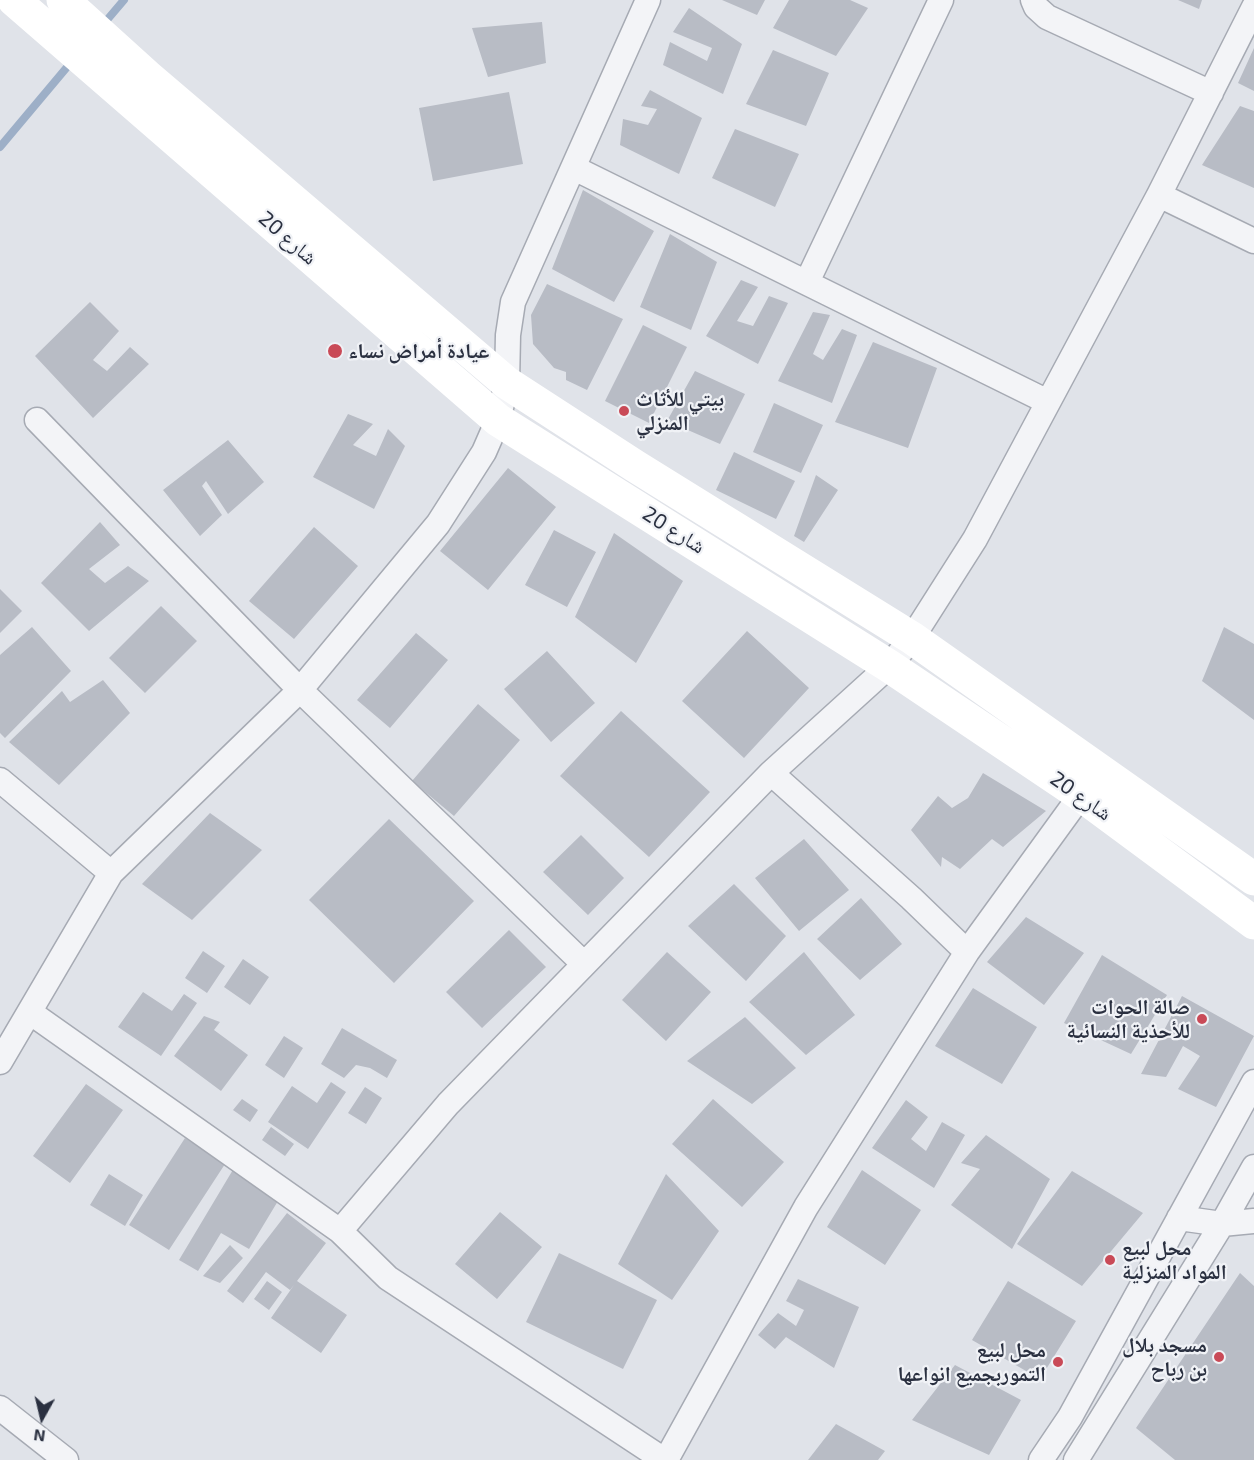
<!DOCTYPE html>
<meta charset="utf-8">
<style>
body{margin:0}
#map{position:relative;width:1254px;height:1460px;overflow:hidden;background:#e0e3e9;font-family:"Exo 2",sans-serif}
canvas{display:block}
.north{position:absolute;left:12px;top:1388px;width:60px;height:60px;-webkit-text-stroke:4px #f0f2f6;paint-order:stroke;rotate:188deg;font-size:16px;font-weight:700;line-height:24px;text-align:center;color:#2a3040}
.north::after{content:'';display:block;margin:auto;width:21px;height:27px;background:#2a3040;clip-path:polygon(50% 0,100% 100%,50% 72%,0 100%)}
</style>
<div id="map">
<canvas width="1254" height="1460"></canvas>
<div class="north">N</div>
</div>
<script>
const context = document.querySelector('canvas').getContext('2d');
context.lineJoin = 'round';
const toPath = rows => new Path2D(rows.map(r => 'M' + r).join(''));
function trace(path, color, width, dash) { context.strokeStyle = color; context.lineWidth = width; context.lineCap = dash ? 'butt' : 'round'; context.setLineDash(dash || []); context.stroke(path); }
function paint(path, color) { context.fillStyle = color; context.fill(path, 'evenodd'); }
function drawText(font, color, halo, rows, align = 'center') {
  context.font = font + ' "Exo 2","Noto Naskh Arabic",sans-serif'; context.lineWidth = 4.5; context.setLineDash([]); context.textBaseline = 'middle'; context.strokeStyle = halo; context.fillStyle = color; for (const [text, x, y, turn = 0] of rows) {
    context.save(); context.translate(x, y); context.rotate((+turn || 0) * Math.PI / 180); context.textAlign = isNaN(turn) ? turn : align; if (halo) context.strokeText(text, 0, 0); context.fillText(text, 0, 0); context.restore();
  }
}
const stream = toPath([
 [101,27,124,0],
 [0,147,73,60]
]);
const building = toPath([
 [722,0,765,0,757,15],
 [789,0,850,0,868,8,836,56,773,28],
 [1178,0,1202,0,1199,9],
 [689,8,742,44,723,94,663,65,670,42,707,61,712,48,673,32],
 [542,22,546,63,488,77,472,28],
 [1254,48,1254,91,1238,83],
 [773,50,829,73,806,126,746,104],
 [650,90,702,118,679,174,620,145,623,119,648,125,657,109,641,106],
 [509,92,523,164,433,181,419,108],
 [1240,106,1254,111,1254,188,1202,165],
 [735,129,799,154,775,207,712,178],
 [583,190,654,231,614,302,552,269],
 [670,234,717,262,691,330,640,307],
 [741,280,758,287,737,321,753,326,769,296,788,303,758,364,706,336],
 [547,284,623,319,587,390,566,380,566,372,554,368,533,344,531,315],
 [90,302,119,331,93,360,107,371,130,347,149,364,93,418,35,356],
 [813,312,830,315,813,354,823,360,842,329,857,335,832,403,778,381],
 [643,325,687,347,649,423,605,401],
 [873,342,937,368,908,448,835,422],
 [695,371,745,394,720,444,667,421],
 [774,403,823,425,801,473,753,452],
 [348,414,373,424,353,445,376,456,388,429,405,446,374,509,313,477],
 [228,440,264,482,228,514,206,481,202,486,222,515,200,536,163,490],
 [734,452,795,481,776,519,716,490],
 [508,468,556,507,488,590,440,551],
 [816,475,838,490,804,542,794,536],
 [100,522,120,545,89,569,105,583,128,566,149,581,89,631,41,583],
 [314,527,358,566,294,639,249,601],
 [554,530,596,552,567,607,525,585],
 [614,533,683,581,636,663,575,617],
 [0,589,22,611,0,633],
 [161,606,197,641,145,693,109,658],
 [32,627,71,671,5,738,0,733,0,655],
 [1224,627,1254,644,1254,720,1202,681],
 [747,631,809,688,744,758,682,701],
 [416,633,448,660,390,728,357,700],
 [547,651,595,703,551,742,504,689],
 [103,680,130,713,59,785,9,742,62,691,70,702],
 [478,704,520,740,454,816,412,781],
 [621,711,710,792,649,857,560,776],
 [983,773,1046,811,1003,847,992,839,960,869,942,857,941,867,911,830,938,796,952,808,968,798],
 [210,813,262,850,192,920,142,884],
 [389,819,474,901,394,983,309,900],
 [581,835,624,878,588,915,543,872],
 [804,839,849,890,799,931,755,878],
 [734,884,786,936,746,981,688,926],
 [861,898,902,944,860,980,817,939],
 [1026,917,1084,953,1044,1005,987,962],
 [509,930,546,967,482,1028,446,992],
 [203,951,225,966,207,993,185,978],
 [667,952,711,992,666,1041,622,1000],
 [804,952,855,1015,806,1055,749,1002],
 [1102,955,1167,995,1131,1054,1064,1023],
 [243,959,269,977,250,1005,224,987],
 [973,988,1037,1027,1002,1084,935,1046],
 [143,992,172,1011,184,994,197,1003,161,1056,118,1027],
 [1182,996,1254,1036,1216,1107,1178,1089,1200,1056,1183,1046,1166,1077,1141,1074],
 [204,1016,220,1022,214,1030,248,1055,221,1091,174,1056],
 [745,1017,796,1068,752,1104,687,1061],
 [342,1028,397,1060,387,1078,370,1068,356,1065,344,1078,321,1064],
 [284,1036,303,1048,284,1078,265,1065],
 [331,1082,346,1092,308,1149,268,1122,292,1086,317,1103],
 [86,1084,123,1110,70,1183,33,1156],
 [365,1087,382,1098,366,1124,348,1113],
 [242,1099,258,1110,250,1122,233,1110],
 [713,1099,784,1162,742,1207,672,1144],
 [906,1100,928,1117,911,1139,926,1151,942,1122,965,1135,934,1188,872,1148],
 [271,1127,294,1144,285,1156,262,1140],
 [986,1135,1050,1179,1012,1249,951,1205,980,1169,961,1163],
 [185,1138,225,1164,169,1250,129,1225],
 [234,1168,281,1196,249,1249,221,1233,198,1271,179,1260],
 [862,1170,921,1210,885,1265,827,1227],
 [1072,1171,1143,1213,1082,1286,1017,1244],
 [109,1174,143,1195,125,1226,90,1205],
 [666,1174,719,1231,672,1300,618,1264],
 [500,1212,542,1247,497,1299,455,1264],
 [287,1213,326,1243,297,1281,347,1315,321,1353,271,1318,294,1285,290,1290,266,1272,243,1303,227,1291],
 [230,1245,243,1258,220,1283,203,1276],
 [559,1253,657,1300,623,1369,526,1322],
 [1240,1273,1254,1286,1254,1460,1175,1460,1136,1428],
 [798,1279,859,1307,834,1368,786,1337,775,1349,758,1335,778,1313,796,1326,804,1310,786,1301],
 [267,1281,282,1292,269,1310,254,1299],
 [1008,1281,1076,1321,1040,1379,972,1340],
 [955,1365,1021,1400,989,1455,912,1420],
 [836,1424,885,1451,878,1460,808,1460]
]);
const street = toPath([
 [1033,0,1036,7,1047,17,1211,93],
 [574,168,1048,402],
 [1159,195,1254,241],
 [807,282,941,0],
 [37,420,300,690,584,964],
 [771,773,911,898,967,952],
 [0,780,111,873],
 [31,1013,340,1231,388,1278,664,1460],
 [0,1062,111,873,300,690,438,524,484,452,498,420,507,383,508,335,513,302,648,0],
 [1179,1218,1222,1224,1254,1221],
 [340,1231,448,1104,771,773,889,666,912,638,975,539,1159,195,1254,7],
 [0,1408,66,1460],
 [666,1460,806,1207,967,952,1081,795],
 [1041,1460,1070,1417,1254,1082],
 [1076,1460,1222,1224,1254,1167]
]);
const secondary = toPath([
 [14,0,498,420,889,666,1081,795,1254,923],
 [63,0,147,76,507,383,635,466,912,638,1254,879]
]);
const markers = [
 [335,351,8,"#c94a57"],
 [624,411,6,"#c94a57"],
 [1202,1019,6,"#c94a57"],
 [1110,1260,6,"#c94a57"],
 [1219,1357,6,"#c94a57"],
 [1058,1362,6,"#c94a57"]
];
const streetNames = [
 ["شارع 20",288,238,41],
 ["شارع 20",674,530,32],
 ["شارع 20",1081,796,35]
];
const poiNames = [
 ["عيادة أمراض نساء",348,351],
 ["بيتي للأثاث",636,399],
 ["المنزلي",636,423],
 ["صالة الحوات",1190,1007,"right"],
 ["للأحذية النسائية",1190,1031,"right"],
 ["محل لبيع",1122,1248],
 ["المواد المنزلية",1122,1272],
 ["مسجد بلال",1207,1345,"right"],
 ["بن رباح",1207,1369,"right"],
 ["محل لبيع",1046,1350,"right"],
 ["التموربجميع انواعها",1046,1374,"right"]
];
trace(stream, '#9dafc7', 8);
paint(building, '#b8bcc5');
trace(street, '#a6aab3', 27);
trace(street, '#f3f4f7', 24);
trace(secondary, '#fff', 33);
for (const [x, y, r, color] of markers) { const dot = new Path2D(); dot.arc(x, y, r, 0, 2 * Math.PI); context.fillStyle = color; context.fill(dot); trace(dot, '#f0f2f6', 2); }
drawText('21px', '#2a3040', '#f0f2f6', streetNames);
drawText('bold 21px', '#2a3040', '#f0f2f6', poiNames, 'left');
</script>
